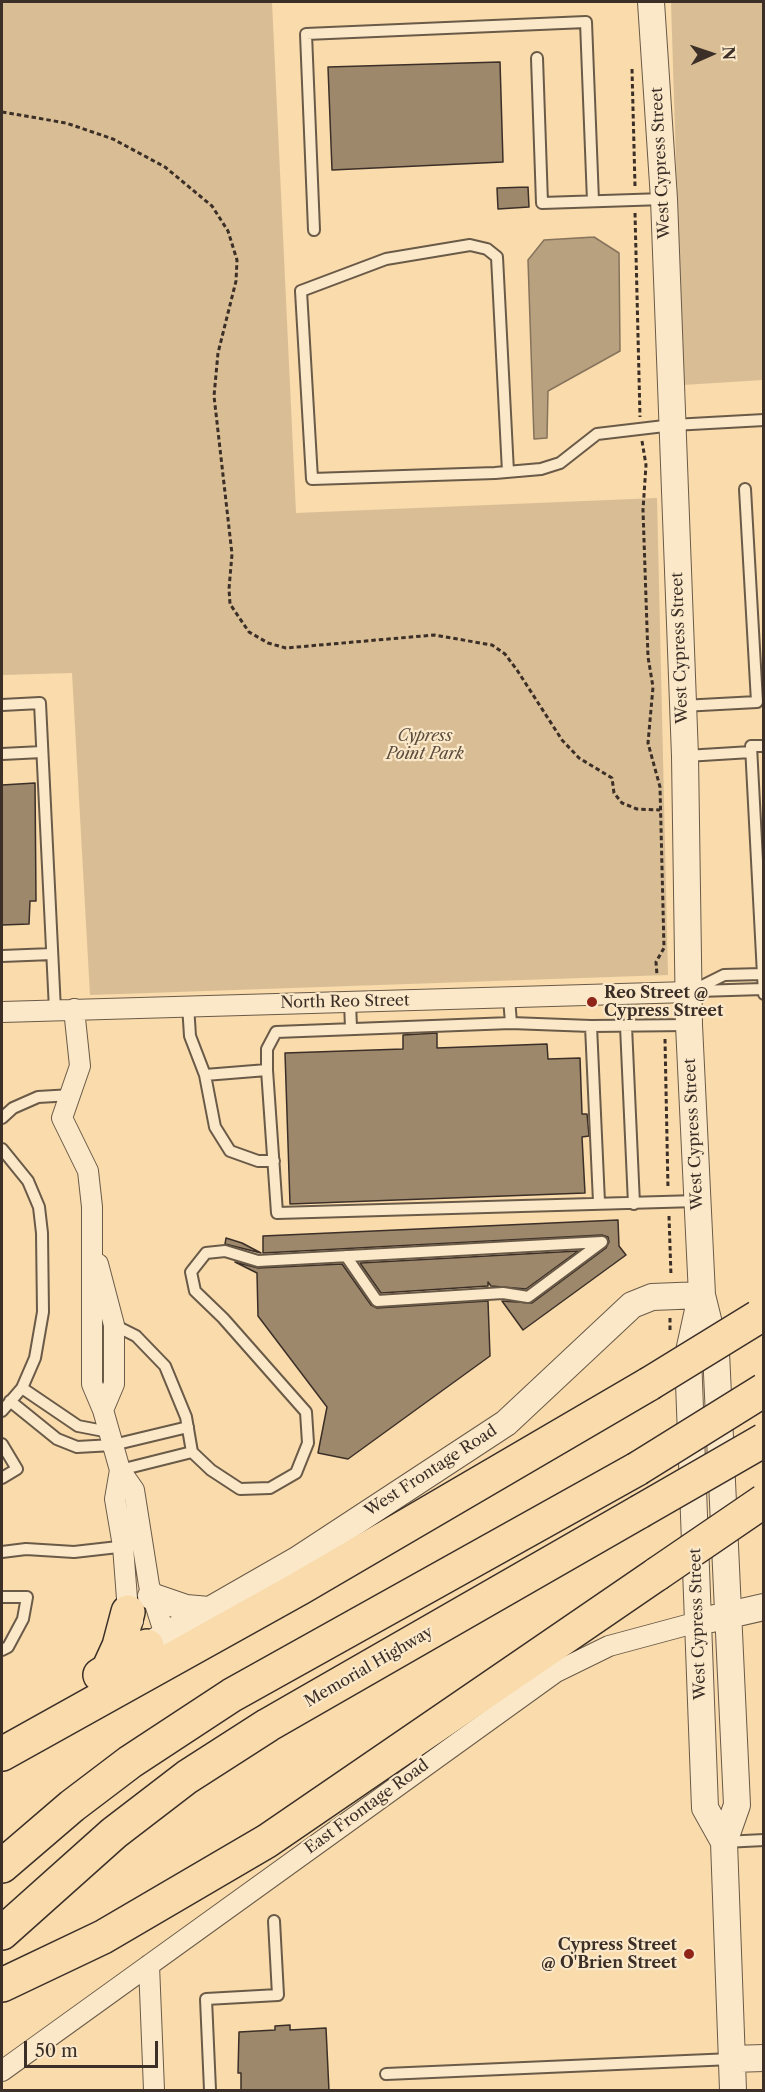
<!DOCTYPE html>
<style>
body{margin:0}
#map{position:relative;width:765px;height:2092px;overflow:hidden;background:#f9dbac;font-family:"Libre Caslon Text",serif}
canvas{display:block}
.frame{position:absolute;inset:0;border:3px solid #3b2f27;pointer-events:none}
.north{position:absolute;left:681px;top:24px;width:60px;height:60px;-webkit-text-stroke:4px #fbe8c9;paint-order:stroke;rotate:87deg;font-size:16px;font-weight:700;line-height:24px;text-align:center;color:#3b2f27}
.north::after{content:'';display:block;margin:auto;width:21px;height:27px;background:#3b2f27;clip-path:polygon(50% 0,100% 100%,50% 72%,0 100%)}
.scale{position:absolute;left:24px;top:2041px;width:134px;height:27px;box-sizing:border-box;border:3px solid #3b2f27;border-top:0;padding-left:8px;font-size:18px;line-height:21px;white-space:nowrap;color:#3b2f27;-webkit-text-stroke:4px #fbe8c9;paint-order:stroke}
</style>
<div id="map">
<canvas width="765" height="2092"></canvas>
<div class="frame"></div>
<div class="north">N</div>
<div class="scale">50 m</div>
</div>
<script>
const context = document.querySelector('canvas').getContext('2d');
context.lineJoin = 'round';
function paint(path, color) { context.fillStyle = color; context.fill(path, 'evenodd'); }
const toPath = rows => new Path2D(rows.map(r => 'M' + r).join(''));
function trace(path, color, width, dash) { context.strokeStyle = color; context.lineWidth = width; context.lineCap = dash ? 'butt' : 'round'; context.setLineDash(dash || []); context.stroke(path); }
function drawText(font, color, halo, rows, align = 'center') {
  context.font = font + ' "Libre Caslon Text",serif'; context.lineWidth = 4.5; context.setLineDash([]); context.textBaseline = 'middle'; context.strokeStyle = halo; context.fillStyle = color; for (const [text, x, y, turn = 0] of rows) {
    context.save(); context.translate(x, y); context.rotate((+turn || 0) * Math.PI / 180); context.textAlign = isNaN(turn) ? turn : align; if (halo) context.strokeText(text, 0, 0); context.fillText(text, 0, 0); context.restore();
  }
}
const green = toPath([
 [2,2,272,2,296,513,657,498,668,975,90,995,72,673,2,675],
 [671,2,763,2,763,380,683,385]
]);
const water = toPath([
 [594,237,619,253,620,351,548,391,547,438,534,439,528,260,544,240,594,237]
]);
const building = toPath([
 [500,62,503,162,332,170,328,67,500,62],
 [528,187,529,207,498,209,497,188,528,187],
 [35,783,36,901,30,901,29,924,2,925,2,785,35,783],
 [437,1033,437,1048,547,1044,548,1059,580,1058,582,1114,587,1114,589,1136,582,1137,585,1193,290,1204,285,1053,403,1049,403,1035,437,1033],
 [618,1220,619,1246,626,1255,523,1330,502,1301,532,1303,606,1248,609,1242,608,1237,602,1235,263,1253,263,1236,618,1220],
 [226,1238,242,1243,261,1253,225,1244,226,1238],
 [578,1251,526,1289,491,1286,488,1282,488,1286,381,1293,360,1263,578,1251],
 [235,1262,258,1268,342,1264,371,1305,377,1308,488,1301,490,1356,348,1459,318,1453,327,1407,258,1316,257,1273,235,1262],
 [290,2025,290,2030,326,2028,329,2091,241,2091,241,2073,238,2073,239,2032,275,2030,275,2026,290,2025]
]);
const path = toPath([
 [632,69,635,186],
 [2,112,66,123,113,139,165,167,212,206,228,231,237,260,236,281,218,353,214,396,232,554,229,589,230,604,249,632,268,643,286,648,434,635,492,645,505,654,517,670,562,740,579,758,612,778,614,793,622,803,637,809,660,810],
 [635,213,640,417],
 [642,441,646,465,643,510,648,657,653,687,648,743,660,787,664,948,656,962,657,975],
 [665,1039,668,1189],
 [669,1216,671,1276],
 [670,1318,670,1333]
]);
const service = toPath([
 [537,58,542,203,664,199],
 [314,230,306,34,586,22,593,201],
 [508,472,497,257,487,249,470,245,386,259,301,291,312,479,495,473,541,469,560,463,597,434,673,425,764,420],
 [2,705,40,703,55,1010],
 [682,706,757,702,745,489],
 [764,746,751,746,764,994],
 [2,754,42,752],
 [686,756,751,752],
 [2,956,52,954],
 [692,991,724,975,762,974],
 [698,991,763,989],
 [509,998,511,1023],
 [350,1002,351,1028],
 [188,1005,190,1036,205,1075,267,1070],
 [689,1025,591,1026,511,1023,276,1032,267,1049,267,1070,277,1213,697,1201],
 [591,1026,599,1202],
 [626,1026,634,1204],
 [205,1075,215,1127,230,1151,258,1161,274,1161],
 [2,1118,13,1108,38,1097,72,1095],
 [2,1149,28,1181,39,1207,42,1233,43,1312,35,1358,22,1388,2,1411],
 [114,1325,136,1336,165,1366,186,1417,192,1452,211,1470,240,1489,270,1488,296,1473,308,1443,306,1412,223,1318,195,1291,191,1272,206,1253,225,1251,258,1261,602,1242,528,1297,503,1293,377,1301,346,1256],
 [22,1388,78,1426,109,1432],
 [10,1401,57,1439,77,1447,113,1445,188,1427],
 [2,1444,17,1469,2,1478],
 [120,1470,192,1452],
 [2,1552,26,1549,74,1552,127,1546],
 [2,1597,27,1597,23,1619,8,1647,2,1650],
 [724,1842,764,1840],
 [386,2074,732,2059],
 [210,2090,206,1999,278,1995,274,1921]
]);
const minor = toPath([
 [74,1009,80,1066,62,1118,88,1171,92,1207,92,1384,103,1410,120,1470,134,1490,149,1585,165,1635],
 [2,1012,689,992],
 [98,1264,114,1325,114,1384,103,1410],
 [120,1470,115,1499,123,1546,128,1612,133,1621],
 [149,1965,154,2090],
 [2,2071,556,1672,609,1646,698,1622]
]);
const tertiary = toPath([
 [651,2,664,199,685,756,689,1025,702,1295,716,1352,737,1805,724,1842,733,2090],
 [700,1301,688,1356,705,1808,724,1842],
 [151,1596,186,1608,209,1610],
 [711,1619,764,1607],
 [147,1646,297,1560,506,1423,632,1305,652,1297,702,1295],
 [732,2059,764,2058]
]);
const motorway = toPath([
 [108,1670,119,1646,128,1612],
 [100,1675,147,1646],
 [2,1754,300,1588,649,1384],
 [2,1866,72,1806,130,1762,232,1695,637,1469],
 [2,1933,114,1833,187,1777,268,1725,639,1512],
 [2,1985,103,1937,267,1841,657,1574]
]);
const motorwayBridge = toPath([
 [649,1384,758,1317],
 [637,1469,764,1390],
 [639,1512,764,1440],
 [657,1574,764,1501]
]);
const markers = [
 [592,1002,6,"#8f2418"],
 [689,1954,6,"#8f2418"]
];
const streetNames = [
 ["West Cypress Street",661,163,-93],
 ["West Cypress Street",680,648,-92],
 ["North Reo Street",345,1002,-1],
 ["West Cypress Street",694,1134,-93],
 ["West Frontage Road",431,1471,-33],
 ["West Cypress Street",698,1624,-92],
 ["Memorial Highway",369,1667,-30],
 ["East Frontage Road",367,1807,-36]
];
const parkNames = [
 ["Cypress",425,736],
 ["Point Park",425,754]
];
const poiNames = [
 ["Reo Street @",604,993],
 ["Cypress Street",604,1011],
 ["Cypress Street",677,1945,"right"],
 ["@ O'Brien Street",677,1963,"right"]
];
paint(green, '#d9be95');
paint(water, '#b8a17f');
trace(water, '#86735c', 1.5);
paint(building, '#9e886c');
trace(building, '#3b2f27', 1.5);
trace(service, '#6a5a48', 14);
trace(minor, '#6a5a48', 22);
trace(tertiary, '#6a5a48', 28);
trace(motorway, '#3b2f27', 36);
trace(path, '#3b2f27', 3, [4.5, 3]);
trace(service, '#fbe8c9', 10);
trace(minor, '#fbe8c9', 20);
trace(tertiary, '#fbe8c9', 26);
trace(motorway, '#f9dbac', 33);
trace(motorwayBridge, '#3b2f27', 36, []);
trace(motorwayBridge, '#f9dbac', 33);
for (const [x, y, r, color] of markers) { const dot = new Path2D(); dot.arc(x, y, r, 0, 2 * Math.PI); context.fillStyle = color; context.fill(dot); trace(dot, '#fbe8c9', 2); }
drawText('16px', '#3b2f27', '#fbe8c9', streetNames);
drawText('italic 16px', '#5b4c3d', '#fbe8c9', parkNames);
drawText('bold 16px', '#3b2f27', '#fbe8c9', poiNames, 'left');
</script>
